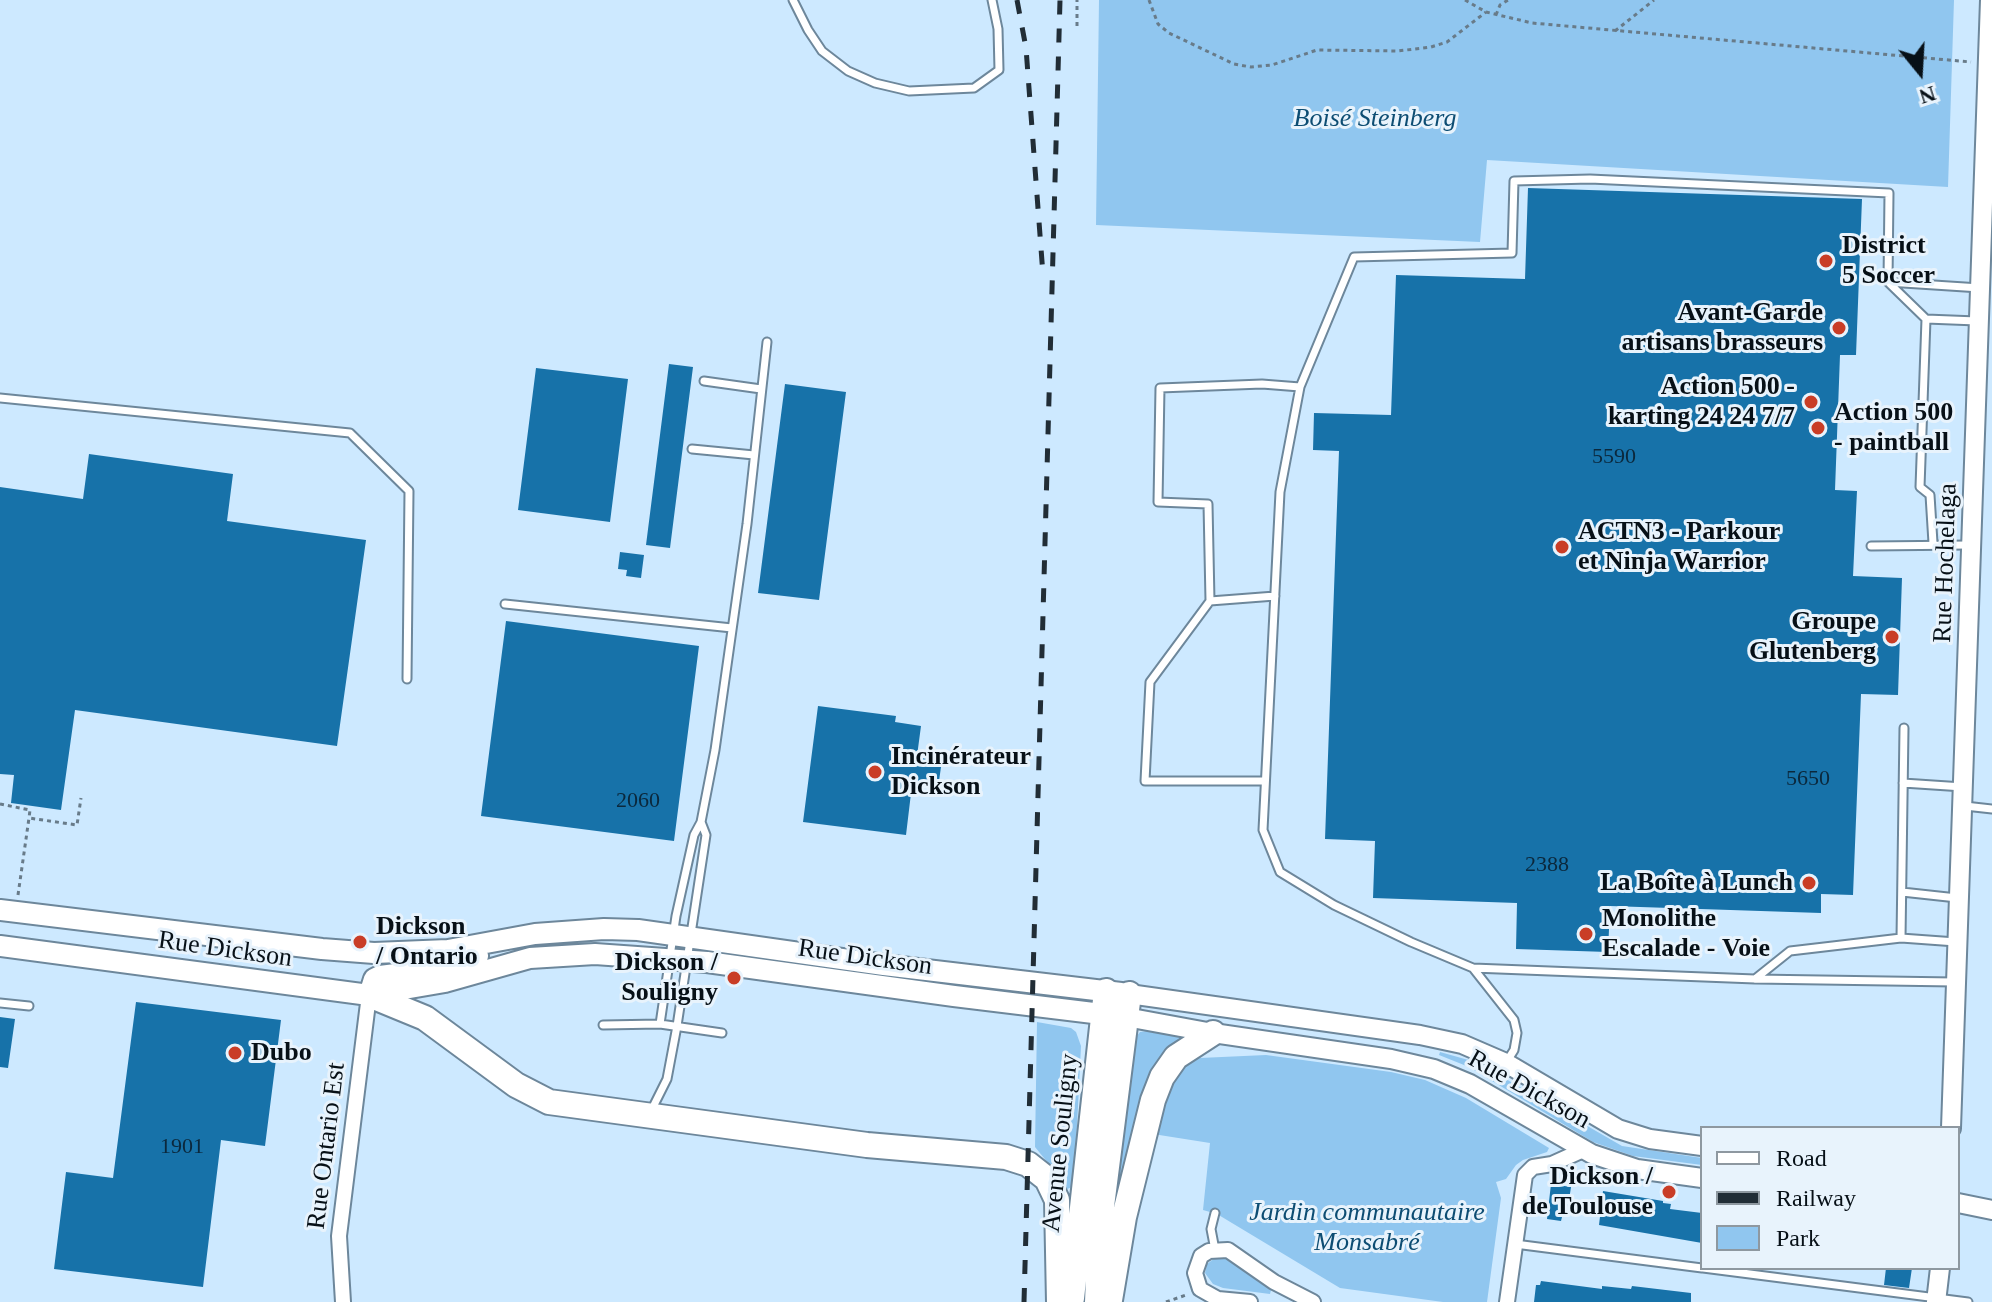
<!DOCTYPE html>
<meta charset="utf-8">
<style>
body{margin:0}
#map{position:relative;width:1992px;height:1302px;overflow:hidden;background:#cde9ff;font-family:Georgia,serif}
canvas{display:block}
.legend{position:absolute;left:1700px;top:1126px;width:260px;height:144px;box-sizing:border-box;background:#e8f3fc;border:2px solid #8e98a0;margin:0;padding:10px 14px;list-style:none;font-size:24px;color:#071017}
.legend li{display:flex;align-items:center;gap:16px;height:40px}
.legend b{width:40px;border:2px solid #8e98a0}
.north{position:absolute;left:1880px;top:32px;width:80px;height:80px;-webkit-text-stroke:6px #e8f3fc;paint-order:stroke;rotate:162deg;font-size:22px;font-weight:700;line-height:32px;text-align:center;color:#071017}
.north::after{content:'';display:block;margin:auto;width:28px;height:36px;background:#071017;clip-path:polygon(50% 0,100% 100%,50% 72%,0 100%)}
</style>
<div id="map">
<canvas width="1992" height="1302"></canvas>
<ul class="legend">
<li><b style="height:10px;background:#fff"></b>Road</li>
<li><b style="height:10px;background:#212d36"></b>Railway</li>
<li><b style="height:22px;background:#90c6ef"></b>Park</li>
</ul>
<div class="north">N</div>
</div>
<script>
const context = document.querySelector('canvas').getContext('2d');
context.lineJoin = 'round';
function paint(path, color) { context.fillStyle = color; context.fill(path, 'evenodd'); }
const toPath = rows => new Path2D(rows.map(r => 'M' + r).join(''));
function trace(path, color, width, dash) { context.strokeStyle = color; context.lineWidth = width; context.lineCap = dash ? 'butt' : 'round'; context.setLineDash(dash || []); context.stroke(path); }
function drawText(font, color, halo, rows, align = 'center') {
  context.font = font + ' Georgia,serif'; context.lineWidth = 6; context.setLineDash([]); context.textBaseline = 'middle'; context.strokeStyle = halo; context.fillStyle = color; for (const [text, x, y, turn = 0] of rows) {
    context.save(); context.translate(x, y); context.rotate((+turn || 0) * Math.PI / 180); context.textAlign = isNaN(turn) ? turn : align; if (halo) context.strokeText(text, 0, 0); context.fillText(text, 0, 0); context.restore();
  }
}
const green = toPath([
 [1099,0,1954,0,1948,187,1487,160,1480,242,1096,225],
 [1037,1022,1071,1028,1076,1032,1081,1046,1074,1186,1065,1190,1057,1174,1035,1147],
 [1147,1031,1185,1036,1123,1181,1115,1180,1136,1037,1140,1032],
 [1440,1052,1472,1061,1492,1071,1622,1146,1702,1158,1702,1165,1633,1156,1593,1142,1469,1067,1439,1055],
 [1266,1055,1391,1072,1425,1080,1466,1098,1549,1148,1547,1152,1523,1160,1516,1165,1506,1179,1496,1182,1501,1198,1487,1302,1443,1302,1340,1288,1217,1214,1203,1210,1210,1143,1153,1134,1168,1080,1188,1061,1200,1058],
 [1215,1258,1227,1259,1271,1290,1270,1294,1223,1288,1213,1284,1205,1273,1207,1264]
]);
const building = toPath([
 [1528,188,1862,199,1856,355,1840,355,1835,490,1857,491,1853,576,1902,578,1898,695,1861,694,1853,895,1821,894,1821,913,1610,906,1608,952,1516,949,1517,903,1373,898,1375,841,1325,839,1339,451,1313,450,1314,413,1391,415,1396,275,1525,279],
 [669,364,693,367,670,548,646,545],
 [536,368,628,379,610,522,518,510],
 [785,384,846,392,819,600,758,593],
 [89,454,233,474,227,521,366,540,337,746,75,710,61,810,11,803,14,775,0,774,0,487,83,499],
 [620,552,644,555,641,578,626,576,627,570,618,569],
 [506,621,699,646,674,841,481,816],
 [818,706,896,716,895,722,921,726,917,756,942,760,938,788,912,785,906,835,803,822],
 [136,1002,281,1020,265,1146,221,1140,203,1287,54,1269,66,1172,113,1178],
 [0,1017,15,1019,8,1068,0,1067],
 [1551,1184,1571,1187,1567,1214,1563,1213,1561,1221,1547,1219],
 [1603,1191,1663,1201,1663,1203,1671,1204,1670,1209,1702,1213,1702,1243,1599,1225],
 [1886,1268,1912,1268,1909,1288,1884,1285],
 [1541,1281,1602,1289,1602,1286,1631,1289,1632,1286,1691,1293,1691,1302,1534,1302,1536,1285,1540,1285]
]);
const path = toPath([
 [1149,0,1158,24,1169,33,1234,64,1251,67,1272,65,1317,50,1398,51,1431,47,1447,42,1486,12],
 [1465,0,1486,12,1532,23,1971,62],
 [1496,15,1500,5,1508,0],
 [1077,26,1077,0],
 [1615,31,1654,0],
 [0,804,30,810,29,818],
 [18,895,29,818,77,825,81,798],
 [1166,1302,1186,1295]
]);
const lane = toPath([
 [793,0,808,30,822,51,848,71,875,83,909,91,974,88,999,70,998,29,992,0],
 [1888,282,1926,319],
 [704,381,761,389],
 [0,398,350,433,409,491,407,679],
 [692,449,754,455],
 [1933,543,1930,495,1920,487,1926,319,1977,321],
 [1871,546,1969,545],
 [1210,601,1275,596],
 [505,604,732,628],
 [1265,781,1145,781,1150,682,1210,601,1208,504,1158,502,1160,388,1262,384,1300,387],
 [1903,783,1963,787],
 [1965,806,1992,809],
 [1902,892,1957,898],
 [1901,938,1904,728],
 [1473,968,1514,1020,1517,1033,1514,1050,1507,1061],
 [1755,979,1790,951,1901,938,1956,942],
 [1954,982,1755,979,1473,968,1411,942,1334,905,1280,872,1263,830,1280,492,1300,387,1354,257,1512,253,1514,181,1590,179,1889,193,1888,282,1980,288],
 [0,1003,29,1006],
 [660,1024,676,916,694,835,701,822,715,750,747,524,767,342],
 [603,1025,660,1024,722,1033],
 [652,1109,667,1079,677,1026,706,835,701,822],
 [1515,1244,1702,1268],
 [1215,1250,1211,1229,1215,1213],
 [1703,1268,1968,1302]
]);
const street = toPath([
 [343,1302,339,1236,369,995],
 [1250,1302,1218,1299,1200,1289,1195,1273,1201,1256,1209,1251,1228,1250,1274,1282,1313,1302],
 [1507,1302,1525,1175,1533,1167,1552,1164,1583,1150]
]);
const secondary = toPath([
 [1129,994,1420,1035,1462,1044,1506,1063,1618,1129,1650,1139,1702,1146],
 [1126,1017,1213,1033,1391,1059,1434,1069,1470,1084,1592,1154,1637,1169,1702,1178],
 [1951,1128,1990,0],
 [1958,1203,1992,1210],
 [1936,1302,1940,1268]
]);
const primary = toPath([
 [0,910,322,949,374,953,448,950,535,934,604,929,638,930,884,965,1121,993],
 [0,946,369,995,445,982,530,958,595,954,707,962,954,996,1118,1016],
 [369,995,374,979,380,976,428,970,478,956]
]);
const highway = toPath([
 [369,995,425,1018,516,1085,549,1102,867,1145,1006,1157,1028,1164,1047,1179,1057,1200,1059,1302],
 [1072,1298,1106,991],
 [1110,1300,1124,1217,1153,1100,1162,1077,1176,1057,1213,1033],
 [1097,1302,1101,1214,1129,994]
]);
const rail = toPath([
 [1017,0,1026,48,1043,275],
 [1024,1302,1060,0]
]);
const markers = [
 [1826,261,8,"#c93d26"],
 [1839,328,8,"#c93d26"],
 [1811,402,8,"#c93d26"],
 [1818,428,8,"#c93d26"],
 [1562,547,8,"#c93d26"],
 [1892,637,8,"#c93d26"],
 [875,772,8,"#c93d26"],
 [1809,883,8,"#c93d26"],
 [1586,934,8,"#c93d26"],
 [360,942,8,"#c93d26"],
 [734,978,8,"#c93d26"],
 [235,1053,8,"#c93d26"],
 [1669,1192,8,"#c93d26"]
];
const numberNames = [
 ["5590",1614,457],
 ["5650",1808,779],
 ["2060",638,801],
 ["2388",1547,865],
 ["1901",182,1147]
];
const parkNames = [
 ["Boisé Steinberg",1375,119],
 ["Jardin communautaire",1367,1213],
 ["Monsabré",1367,1243]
];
const poiNames = [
 ["District",1842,246],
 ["5 Soccer",1842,276],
 ["Avant-Garde",1823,313,"right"],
 ["artisans brasseurs",1823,343,"right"],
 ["Action 500 -",1795,387,"right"],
 ["karting 24 24 7/7",1795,417,"right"],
 ["Action 500",1834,413],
 ["- paintball",1834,443],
 ["ACTN3 - Parkour",1578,532],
 ["et Ninja Warrior",1578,562],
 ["Groupe",1876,622,"right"],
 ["Glutenberg",1876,652,"right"],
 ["Incinérateur",891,757],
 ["Dickson",891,787],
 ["La Boîte à Lunch",1793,883,"right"],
 ["Monolithe",1602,919],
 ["Escalade - Voie",1602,949],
 ["Dickson",376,927],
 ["/ Ontario",376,957],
 ["Dickson /",718,963,"right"],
 ["Souligny",718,993,"right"],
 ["Dubo",251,1053],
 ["Dickson /",1653,1177,"right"],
 ["de Toulouse",1653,1207,"right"]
];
const streetNames = [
 ["Rue Hochelaga",1946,563,-88],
 ["Rue Dickson",225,950,8],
 ["Rue Dickson",865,958,8],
 ["Rue Dickson",1529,1090,29],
 ["Avenue Souligny",1061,1143,-84],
 ["Rue Ontario Est",327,1146,-83]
];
paint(green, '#90c6ef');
paint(building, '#1772a9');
trace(lane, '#6d879b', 11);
trace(street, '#6d879b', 18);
trace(secondary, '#6d879b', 22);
trace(primary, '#6d879b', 24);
trace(highway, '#6d879b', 28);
trace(path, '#687b89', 3, [4, 4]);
trace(lane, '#fff', 7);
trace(street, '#fff', 14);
trace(secondary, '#fff', 18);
trace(primary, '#fff', 20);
trace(highway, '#fff', 24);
trace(rail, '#212d36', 5, [14, 14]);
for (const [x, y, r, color] of markers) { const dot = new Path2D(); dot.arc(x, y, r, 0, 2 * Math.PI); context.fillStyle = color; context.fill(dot); trace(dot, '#e8f3fc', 3); }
drawText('22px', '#0b283c', null, numberNames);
drawText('italic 26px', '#0d4d73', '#e8f3fc', parkNames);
drawText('bold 26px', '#071017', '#e8f3fc', poiNames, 'left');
drawText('26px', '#071017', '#e8f3fc', streetNames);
</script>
